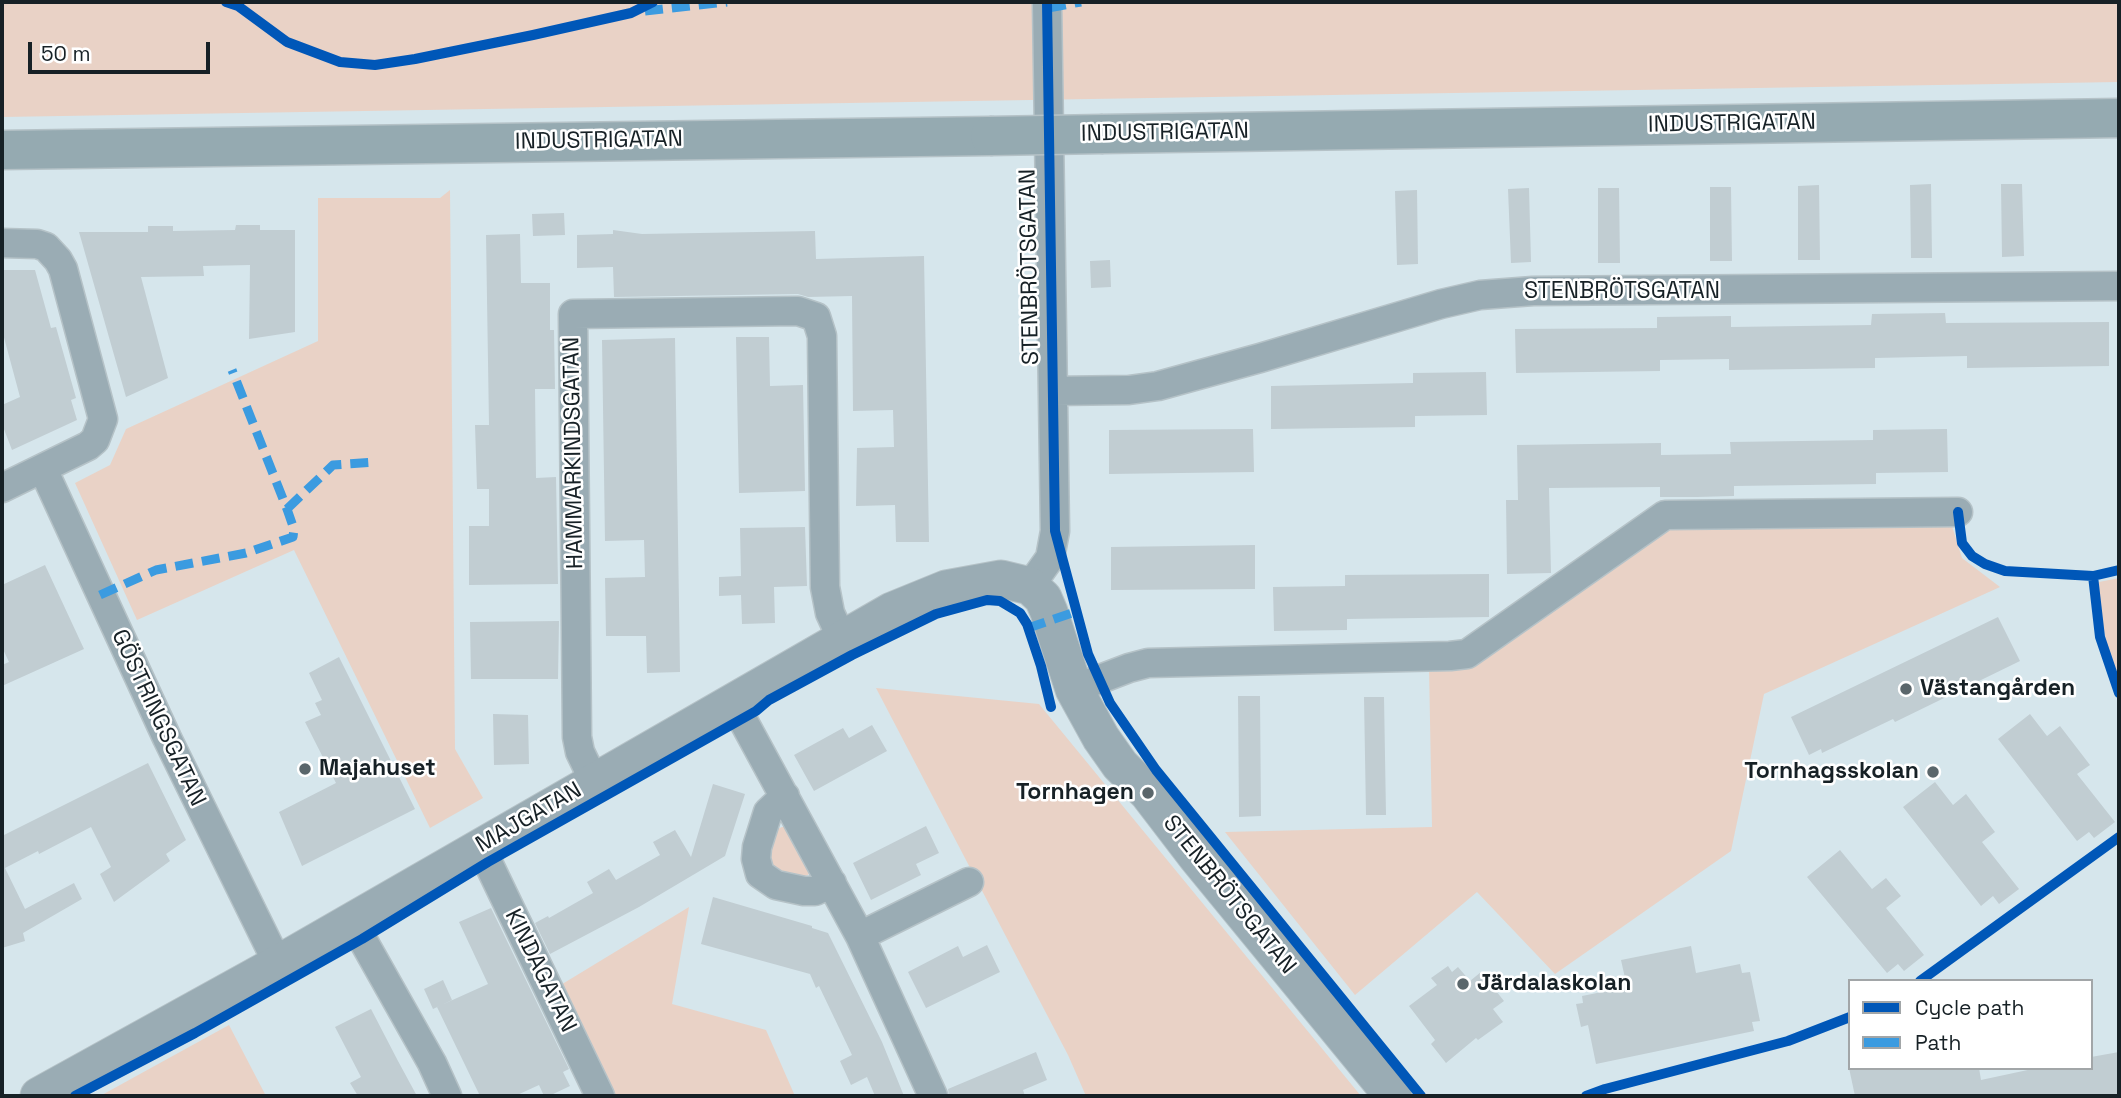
<!DOCTYPE html>
<meta charset="utf-8">
<style>
body{margin:0}
#map{position:relative;width:2121px;height:1098px;overflow:hidden;background:#d6e6ec;font-family:"Space Grotesk",sans-serif}
canvas{display:block}
.frame{position:absolute;inset:0;border:4px solid #172126;pointer-events:none}
.legend{position:absolute;left:1848px;top:979px;width:245px;height:91px;box-sizing:border-box;background:#fff;border:2px solid #a2a6a8;margin:0;padding:9px 12px;list-style:none;font-size:21px;color:#172126}
.legend li{display:flex;align-items:center;gap:14px;height:35px}
.legend b{width:35px;border:2px solid #a2a6a8}
.scale{position:absolute;left:28px;top:42px;width:182px;height:32px;box-sizing:border-box;border:4px solid #172126;border-top:0;padding-left:9px;font-size:21px;line-height:24px;white-space:nowrap;color:#172126;-webkit-text-stroke:5px #fff;paint-order:stroke}
</style>
<div id="map">
<canvas width="2121" height="1098"></canvas>
<div class="frame"></div>
<ul class="legend">
<li><b style="height:9px;background:#0057b8"></b>Cycle path</li>
<li><b style="height:9px;background:#3b9be0"></b>Path</li>
</ul>
<div class="scale">50 m</div>
</div>
<script>
const context = document.querySelector('canvas').getContext('2d');
context.lineJoin = 'round';
function paint(path, color) { context.fillStyle = color; context.fill(path, 'evenodd'); }
const toPath = rows => new Path2D(rows.map(r => 'M' + r).join(''));
function trace(path, color, width, dash) { context.strokeStyle = color; context.lineWidth = width; context.lineCap = dash ? 'butt' : 'round'; context.setLineDash(dash || []); context.stroke(path); }
function drawText(font, color, halo, rows, align = 'center') {
  context.font = font + ' "Space Grotesk",sans-serif'; context.lineWidth = 5; context.setLineDash([]); context.textBaseline = 'middle'; context.strokeStyle = halo; context.fillStyle = color; for (const [text, x, y, turn = 0] of rows) {
    context.save(); context.translate(x, y); context.rotate((+turn || 0) * Math.PI / 180); context.textAlign = isNaN(turn) ? turn : align; if (halo) context.strokeText(text, 0, 0); context.fillText(text, 0, 0); context.restore();
  }
}
const green = toPath([
 [2,2,2119,2,2119,82,2,117],
 [450,190,455,749,483,798,430,828,294,550,137,620,75,483,110,465,126,429,318,341,318,198,440,198],
 [1951,523,1962,558,2000,587,1764,694,1731,851,1555,974,1477,892,1355,995,1225,832,1432,827,1429,667,1664,526],
 [2119,578,2119,690,2114,678,2094,583],
 [876,688,1039,704,1361,1096,1086,1096,1068,1055],
 [782,827,789,827,811,871,808,875,802,877,775,870,770,863,768,848,775,830],
 [689,907,672,1004,766,1030,795,1096,613,1096,559,986],
 [229,1025,266,1096,100,1096]
]);
const building = toPath([
 [1931,184,1932,258,1911,258,1910,185],
 [2001,184,2022,184,2024,256,2002,257],
 [1819,185,1820,260,1798,260,1798,186],
 [1710,187,1731,187,1732,261,1710,261],
 [1529,188,1531,262,1511,263,1508,189],
 [1598,188,1619,188,1620,263,1598,263],
 [1417,190,1418,264,1397,265,1395,191],
 [564,213,565,235,533,236,532,214],
 [236,225,260,225,260,230,295,230,295,332,249,339,250,265,203,266,204,276,141,277,168,378,126,397,79,232,148,232,148,226,173,226,173,231,235,230],
 [613,230,642,234,815,231,816,259,924,256,929,542,896,542,895,505,856,506,857,448,894,447,893,410,853,411,852,296,808,297,798,294,614,297,613,267,577,268,577,235,613,234],
 [520,234,521,283,550,283,550,330,554,330,555,389,535,389,536,478,556,477,558,584,469,585,469,526,489,526,489,489,477,489,475,425,489,425,486,235],
 [1110,260,1111,287,1091,288,1090,261],
 [2,270,35,270,51,328,56,327,76,398,71,400,77,420,12,450,2,424,2,405,20,397,2,330],
 [1945,313,1946,323,2109,322,2109,366,1967,368,1967,356,1875,358,1875,368,1729,370,1729,359,1660,360,1660,371,1516,373,1515,329,1657,328,1657,317,1731,316,1731,327,1871,325,1872,314],
 [736,337,769,337,770,386,803,385,805,491,739,493],
 [675,338,680,672,647,673,646,636,606,636,605,578,645,577,644,540,605,541,602,340],
 [1486,372,1487,415,1415,416,1415,427,1271,429,1271,386,1413,383,1413,373],
 [1253,429,1254,472,1109,474,1109,430],
 [1947,429,1948,472,1876,473,1876,484,1734,486,1734,496,1697,497,1660,497,1660,487,1549,488,1551,573,1507,574,1506,500,1518,500,1517,445,1661,443,1661,455,1731,454,1730,442,1873,440,1873,430],
 [805,527,807,586,774,587,775,623,742,624,741,595,719,596,719,577,741,576,740,528],
 [1255,545,1255,589,1111,590,1111,547],
 [45,565,84,649,2,686,2,665,9,662,2,647,2,585],
 [1489,574,1489,617,1347,619,1347,630,1274,631,1273,587,1345,586,1345,575],
 [1998,617,2020,661,1895,722,1893,719,1822,753,1821,749,1809,755,1791,717],
 [559,621,558,679,471,679,470,622],
 [339,657,415,809,302,866,279,812,336,783,305,722,321,715,315,703,322,700,309,673],
 [1238,696,1260,696,1261,816,1239,817],
 [1364,697,1384,697,1386,815,1366,815],
 [493,714,528,715,529,764,494,765],
 [2030,714,2047,736,2060,726,2090,765,2077,774,2115,822,2094,838,2089,832,2077,841,1998,739],
 [872,725,887,751,814,791,794,755,843,728,849,738],
 [148,763,186,840,166,854,170,861,114,902,100,874,111,867,91,827,39,854,38,851,5,868,25,909,74,883,82,899,23,933,25,941,2,948,2,836],
 [1935,782,1953,805,1966,794,1995,832,1982,842,2019,889,1999,904,1993,896,1981,906,1903,807],
 [713,784,745,794,725,856,639,907,550,954,535,923,548,916,549,918,593,893,587,882,609,869,616,880,660,855,653,842,675,830,691,857],
 [926,826,939,853,916,864,921,875,871,900,853,863],
 [1840,850,1872,889,1886,878,1901,896,1886,908,1924,955,1904,971,1898,964,1887,973,1807,877],
 [713,897,812,926,812,928,828,933,882,1042,904,1096,875,1096,867,1077,851,1085,840,1061,852,1055,819,986,816,988,810,974,701,944],
 [491,908,569,1069,563,1072,570,1086,549,1096,544,1096,539,1085,515,1096,480,1096,437,1007,488,984,459,922],
 [987,945,1000,972,926,1008,908,972,958,946,963,957],
 [1691,946,1696,973,1740,964,1742,973,1750,972,1760,1021,1752,1022,1754,1031,1596,1064,1588,1025,1581,1027,1576,1004,1583,1003,1582,996,1627,987,1621,960],
 [1448,966,1452,972,1458,967,1470,981,1481,972,1504,1001,1493,1009,1503,1022,1478,1040,1476,1038,1446,1063,1431,1044,1435,1040,1409,1006,1437,985,1431,978],
 [443,980,452,1000,433,1009,424,989],
 [371,1009,398,1061,417,1096,358,1096,350,1083,361,1077,335,1027],
 [1036,1052,1047,1080,1023,1090,1025,1096,949,1096,948,1089],
 [2119,1052,2119,1096,1855,1096,1849,1068,1979,1068,1981,1080,2037,1068,2091,1068,2091,1057]
]);
const minor = toPath([
 [2,243,37,244,46,247,58,260,63,269,103,419,95,440,88,446,2,488],
 [1053,391,1129,390,1158,386,1260,358,1441,304,1480,295,1533,291,2119,286],
 [43,469,167,738,278,964],
 [1030,586,1050,558,1055,531,1047,2],
 [1074,689,1129,668,1148,663,1450,656,1467,654,1665,515,1958,512],
 [733,702,860,936,933,1096],
 [594,781,580,752,577,737,573,314,798,311,816,317,822,336,825,587,830,613,842,639],
 [785,796,768,812,757,847,756,859,760,874,776,885,804,891,815,891,832,883],
 [480,846,600,1096],
 [352,921,432,1063,447,1096],
 [860,936,969,882]
]);
const tertiary = toPath([
 [39,1096,278,964,892,611,946,589,1001,579,1030,586,1043,598,1049,612,1074,689,1101,738,1120,765,1148,793,1197,857,1393,1096]
]);
const secondary = toPath([
 [1103,134,2119,118],
 [2,150,990,136]
]);
const secondaryBridge = toPath([
 [990,136,1103,134]
]);
const quiet = toPath([
 [1048,8,1081,2],
 [645,11,727,2],
 [287,509,333,465,377,462],
 [100,595,156,570,246,553,293,537,294,529,287,509,232,370],
 [1028,628,1078,611]
]);
const cycleway = toPath([
 [226,2,238,6,287,42,340,62,375,65,415,59,533,35,631,13,653,2],
 [1047,2,1055,531,1088,654,1110,703,1156,770,1421,1096],
 [1958,512,1962,543,1972,556,1985,564,2005,571,2093,576,2119,570],
 [2093,576,2100,637,2119,693],
 [1920,981,2119,837],
 [75,1096,195,1033,362,939,488,862,756,711,769,700,852,655,936,614,987,600,1000,601,1020,613,1027,624,1041,666,1051,707],
 [1586,1096,1605,1089,1788,1041,1850,1017]
]);
const markers = [
 [1906,689,7,"#5a666b"],
 [305,769,7,"#5a666b"],
 [1933,772,7,"#5a666b"],
 [1148,793,7,"#5a666b"],
 [1463,984,7,"#5a666b"]
];
const streetNames = [
 ["INDUSTRIGATAN",1732,124,-1],
 ["INDUSTRIGATAN",1165,133,-1],
 ["INDUSTRIGATAN",599,141,-1],
 ["STENBRÖTSGATAN",1030,267,-91],
 ["STENBRÖTSGATAN",1622,292],
 ["HAMMARKINDSGATAN",574,453,-91],
 ["GÖSTRINGSGATAN",158,718,65],
 ["MAJGATAN",529,818,-30],
 ["STENBRÖTSGATAN",1229,895,51],
 ["KINDAGATAN",540,971,64]
];
const poiNames = [
 ["Västangården",1920,689],
 ["Majahuset",319,769],
 ["Tornhagsskolan",1919,772,"right"],
 ["Tornhagen",1134,793,"right"],
 ["Järdalaskolan",1477,984]
];
paint(green, '#e9d2c6');
paint(building, '#c1cdd2');
trace(minor, '#b5c2c7', 31);
trace(tertiary, '#b5c2c7', 39);
trace(secondary, '#b5c2c7', 41);
trace(minor, '#9aacb4', 28);
trace(tertiary, '#9aacb4', 37);
trace(secondary, '#95aab1', 38);
trace(secondaryBridge, '#b5c2c7', 41, []);
trace(secondaryBridge, '#95aab1', 38);
trace(quiet, '#3b9be0', 9, [18, 9]);
trace(cycleway, '#0057b8', 10);
for (const [x, y, r, color] of markers) { const dot = new Path2D(); dot.arc(x, y, r, 0, 2 * Math.PI); context.fillStyle = color; context.fill(dot); trace(dot, '#fff', 2.5); }
drawText('23px', '#172126', '#fff', streetNames);
drawText('bold 23px', '#172126', '#fff', poiNames, 'left');
</script>
